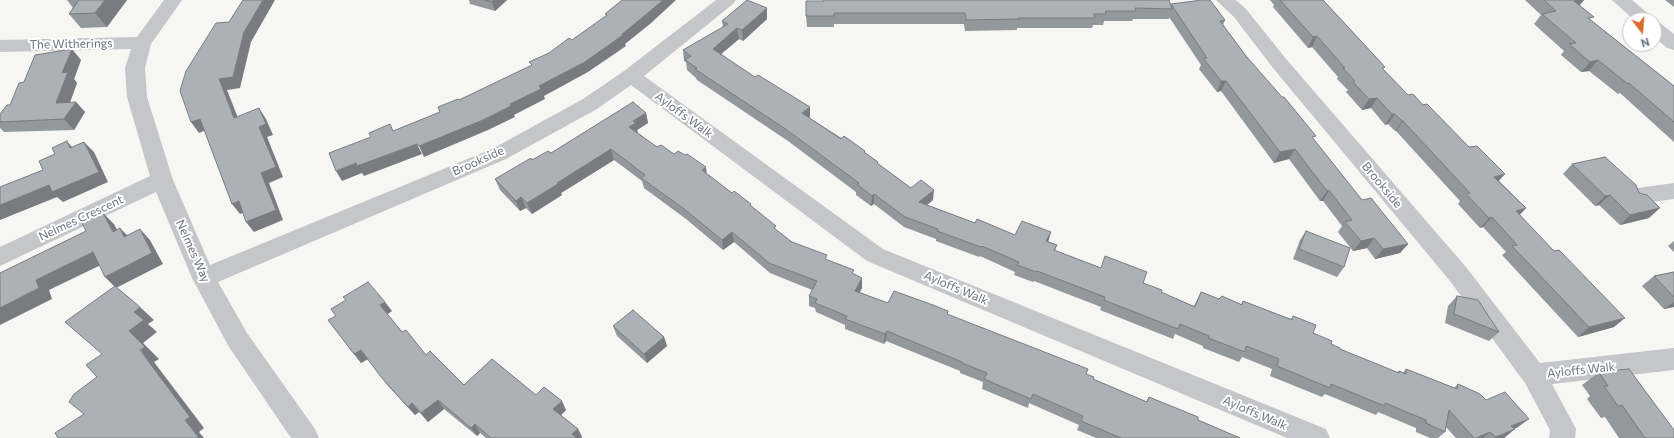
<!DOCTYPE html>
<style>
body{margin:0}
#map{position:relative;width:1674px;height:438px;overflow:hidden;background:#f6f6f3;font-family:Commissioner,sans-serif}
canvas{display:block}
.north{position:absolute;left:1622px;top:12px;width:40px;height:40px;box-sizing:border-box;background:#fff;border:1px solid #c2c7cd;border-radius:50%;rotate:164deg;font-size:11px;font-weight:700;line-height:16px;text-align:center;color:#677382}
.north::after{content:'';display:block;margin:auto;width:14px;height:18px;background:#da6b2f;clip-path:polygon(50% 0,100% 100%,50% 72%,0 100%)}
</style>
<div id="map">
<canvas width="1674" height="438"></canvas>
<div class="north">N</div>
</div>
<script>
const context = document.querySelector('canvas').getContext('2d');
context.lineJoin = 'round';
const toPath = rows => new Path2D(rows.map(r => 'M' + r).join(''));
function paint(path, color) { context.fillStyle = color; context.fill(path, 'evenodd'); }
function trace(path, color, width, dash) { context.strokeStyle = color; context.lineWidth = width; context.lineCap = dash ? 'butt' : 'round'; context.setLineDash(dash || []); context.stroke(path); }
function drawText(font, color, halo, rows, align = 'center') {
  context.font = font + ' Commissioner,sans-serif'; context.lineWidth = 4; context.setLineDash([]); context.textBaseline = 'middle'; context.strokeStyle = halo; context.fillStyle = color; for (const [text, x, y, turn = 0] of rows) {
    context.save(); context.translate(x, y); context.rotate((+turn || 0) * Math.PI / 180); context.textAlign = isNaN(turn) ? turn : align; if (halo) context.strokeText(text, 0, 0); context.fillText(text, 0, 0); context.restore();
  }
}
const minor = toPath([
 [164,0,182,0,151,44,145,68,147,97,173,180,210,265,492,149,583,99,624,71,716,0,736,0,733,4,644,76,883,249,1326,429,1330,438,1287,438,867,261,631,85,597,109,506,159,218,282,247,333,315,429,319,438,291,438,229,347,192,278,156,192,0,266,0,247,150,176,127,97,125,68,131,49,0,52,0,40,137,37,164,0],
 [1216,0,1236,0,1246,9,1287,60,1466,267,1540,363,1674,348,1674,370,1552,384,1576,429,1575,438,1549,438,1550,430,1525,383,1450,281,1273,68,1234,17,1216,0],
 [1612,0,1632,0,1651,16,1654,20,1634,20,1612,0],
 [1654,21,1660,23,1674,34,1674,50,1667,48,1654,37,1654,21],
 [1674,183,1674,199,1638,204,1630,202,1627,196,1630,190,1638,188,1674,183]
]);
const wall = toPath([
 [67,0,127,0,107,27,81,28,69,14,73,8],
 [469,0,507,0,495,11,470,4],
 [1270,0,1323,0,1385,67,1383,69,1408,95,1423,105,1526,208,1520,215,1614,327,1578,337,1502,255,1506,252,1483,227,1480,228,1458,204,1460,201,1396,131,1395,131,1388,124,1385,125,1371,108,1362,110,1346,92,1348,90,1337,79,1338,77,1312,47,1308,48,1273,7,1274,5],
 [1525,0,1584,0,1579,6,1591,20,1674,86,1674,142,1620,93,1618,94,1589,71,1581,72,1561,55,1564,51,1534,24,1541,15],
 [1665,0,1674,0,1674,7],
 [824,1,1171,5,1171,4,1225,20,1223,25,1246,56,1314,140,1362,200,1408,244,1400,253,1375,259,1367,248,1353,251,1338,232,1342,226,1323,201,1320,201,1289,159,1274,163,1221,91,1217,92,1199,69,1201,65,1169,17,1169,19,1133,19,1132,21,1104,21,1103,25,1093,25,1092,28,1017,28,1017,30,965,31,964,24,834,24,834,27,807,27,806,16],
 [767,19,743,41,739,39,721,54,810,118,865,153,878,164,911,188,933,200,927,205,975,223,1015,235,1051,232,1048,242,1057,245,1055,251,1143,283,1161,293,1194,306,1201,292,1219,299,1241,304,1243,301,1291,319,1293,316,1313,333,1340,349,1397,373,1399,371,1403,373,1406,369,1454,388,1458,384,1486,400,1518,427,1514,429,1504,438,1456,438,1446,427,1445,432,1438,438,1430,438,1416,432,1416,428,1378,412,1376,415,1325,394,1322,397,1270,376,1272,369,1242,357,1239,362,1203,348,1203,346,1175,334,1173,339,1100,310,1101,307,1034,281,1033,282,1014,275,1015,272,980,256,979,257,936,241,936,239,904,227,874,204,871,206,856,195,856,192,788,141,697,80,696,78,687,70,686,62,684,61,683,50,723,27,722,21],
 [81,60,74,79,77,83,70,102,76,102,85,112,74,130,4,132,0,128,0,114,10,105,24,82],
 [646,113,648,123,637,130,638,133,657,147,674,154,707,174,732,193,751,206,776,230,792,242,853,274,862,288,859,292,888,303,948,315,1086,374,1093,379,1146,402,1149,397,1198,420,1240,438,1096,438,1077,430,1079,425,1029,403,1028,408,982,389,983,382,960,373,960,371,886,341,884,344,845,329,845,325,816,312,815,308,809,306,809,296,812,290,770,273,734,242,723,250,686,219,644,188,642,181,614,160,561,193,562,195,532,214,526,208,520,211,500,190,495,179,532,160,551,153],
 [1572,164,1649,218,1620,225,1599,205,1595,206,1563,174],
 [1306,231,1344,267,1337,277,1293,259,1300,240],
 [1674,241,1674,252,1668,246],
 [1674,272,1674,307,1664,309,1642,286,1654,276],
 [1457,296,1499,332,1489,341,1445,323,1448,306],
 [392,311,387,314,402,332,426,355,464,385,536,395,566,410,561,415,578,429,582,437,581,438,486,438,480,433,477,436,444,409,428,422,419,412,415,415,388,386,368,359,361,363,328,320],
 [613,326,664,337,667,346,647,363,617,336],
 [1599,372,1674,438,1619,438,1605,417,1601,418,1587,399,1590,396,1582,385]
]);
const shadedWall = toPath([
 [105,0,127,0,107,27,95,13],
 [263,0,275,0,251,42,240,88,227,90,242,128,234,118,219,79,244,32],
 [494,0,507,0,495,11,492,2],
 [663,0,676,0,650,24,625,44,626,46,588,72,544,96,545,99,514,115,515,117,488,130,424,157,419,146,510,104,622,34],
 [1581,0,1584,0,1576,10,1574,1],
 [767,8,767,19,743,41,742,30],
 [737,28,739,39,714,60,713,49],
 [1317,36,1312,47,1308,48,1313,37],
 [72,49,81,60,74,79,77,83,66,113,56,103,62,73],
 [1598,60,1589,71,1581,72,1590,62],
 [1221,81,1226,81,1221,91,1217,92],
 [1377,98,1371,108,1362,110,1369,99],
 [76,102,85,112,74,130,64,119],
 [810,107,810,118,802,113],
 [259,108,266,119,273,135,267,137,283,177,269,183,283,220,254,232,246,222,259,127],
 [646,113,648,123,637,130,638,134,629,127,633,121],
 [1392,114,1395,114,1388,124,1385,125],
 [200,119,208,129,199,133,191,122],
 [1402,121,1403,121,1396,131,1395,131],
 [67,141,76,152,70,148],
 [84,142,94,152,108,182,63,202,57,197,0,220,0,205,49,185],
 [417,144,422,154,364,176,362,173,342,181,336,171,356,163],
 [611,149,614,160,561,193,562,195,532,214,527,203,557,183],
 [1295,149,1289,159,1274,163,1280,152],
 [706,167,707,177,702,170],
 [1505,174,1496,184,1494,177],
 [934,190,933,200,917,213,919,202],
 [1329,190,1323,201,1320,201,1327,191],
 [874,194,874,204,871,206,872,196],
 [1610,195,1599,205,1595,206,1605,196],
 [521,197,526,208,520,211,516,201],
 [239,201,247,211,240,214,232,204],
 [1526,208,1516,218,1516,211],
 [1660,208,1649,218,1620,225,1630,215],
 [103,213,114,224,124,243,113,232],
 [1492,217,1483,227,1480,228,1489,218],
 [120,228,131,239,124,237],
 [140,229,150,240,163,264,116,288,105,277],
 [732,232,734,242,723,250,722,240],
 [1051,232,1048,242,1046,241],
 [1374,238,1367,248,1353,251,1361,241],
 [1408,244,1400,253,1375,259,1383,249],
 [93,252,105,263,49,290,52,299,0,325,0,308,36,280],
 [862,278,862,288,855,301,855,291],
 [385,302,392,311,386,315,380,305],
 [1674,302,1674,307,1664,309],
 [140,307,154,320,148,324,157,332,143,343,159,359,154,362,204,428,199,432,204,438,199,438,185,420,129,331,134,312],
 [1625,318,1614,327,1578,337,1589,327],
 [887,331,886,341,884,344,885,334],
 [664,337,667,346,647,363,644,354],
 [361,350,368,359,361,363,354,354],
 [438,400,444,409,428,422,421,413],
 [562,401,566,410,558,418,553,409],
 [412,403,419,412,415,415,408,407],
 [1529,419,1518,427,1500,435,1511,426],
 [475,424,480,433,477,436,471,428],
 [578,429,582,437,581,438,574,438,572,434],
 [1515,429,1504,438,1495,438,1496,437],
 [1490,432,1483,438,1476,438]
]);
const building = toPath([
 [79,0,105,0,95,13,69,14,79,0],
 [243,0,263,0,244,32,233,77,219,79,234,118,259,108,266,124,259,127,276,167,261,173,276,210,246,222,239,201,232,204,200,119,191,122,180,91,186,71,216,23,229,22,243,0],
 [485,0,494,0,492,2,485,0],
 [622,0,663,0,648,13,622,34,623,35,585,62,539,86,541,89,510,104,511,106,483,120,419,146,417,144,357,166,356,163,336,171,329,153,371,137,369,133,390,124,393,131,440,112,438,107,458,99,459,100,532,65,529,62,549,53,569,38,572,40,607,15,605,14,622,0],
 [747,0,767,8,742,30,737,28,713,49,755,77,758,75,810,107,802,113,841,139,844,136,865,151,864,152,878,162,877,163,911,188,921,180,934,190,919,202,975,223,977,219,1015,235,1022,221,1051,232,1046,241,1057,245,1054,250,1101,268,1105,256,1147,272,1143,283,1162,290,1161,292,1195,307,1201,292,1219,299,1222,296,1242,305,1243,301,1292,320,1293,316,1316,325,1313,333,1332,341,1331,344,1340,348,1340,349,1399,373,1399,371,1406,374,1406,369,1457,389,1458,384,1480,394,1486,400,1505,392,1529,419,1511,426,1515,429,1496,437,1490,432,1476,438,1474,438,1449,410,1445,432,1426,423,1426,420,1385,403,1385,406,1331,384,1330,388,1277,366,1279,359,1246,346,1245,352,1208,338,1209,336,1180,324,1178,329,1104,300,1105,297,1037,271,1036,272,1017,265,1019,262,982,246,981,247,937,231,938,229,905,217,874,194,872,196,857,184,859,183,787,130,695,69,697,68,685,60,691,56,683,50,728,24,722,21,747,0],
 [824,0,1169,0,1172,9,1135,8,1136,11,1105,11,1106,14,1094,14,1095,18,1018,18,1019,19,966,20,965,13,834,13,834,16,806,16,806,1,824,1,824,0],
 [1202,0,1210,0,1225,20,1220,21,1246,56,1282,97,1284,97,1316,136,1312,137,1362,200,1371,198,1408,244,1383,249,1374,238,1361,241,1345,222,1352,220,1329,190,1327,191,1295,149,1280,152,1226,81,1221,81,1203,58,1207,58,1171,4,1202,0],
 [1280,0,1323,0,1385,67,1382,68,1408,95,1413,94,1423,105,1427,104,1469,147,1477,146,1505,174,1494,177,1526,208,1516,211,1554,251,1559,250,1625,318,1589,327,1512,246,1517,245,1492,217,1489,218,1466,194,1470,193,1403,121,1402,121,1395,114,1392,114,1377,98,1369,99,1353,82,1355,81,1343,68,1345,68,1317,36,1313,37,1280,0],
 [1544,0,1581,0,1574,1,1594,17,1588,18,1674,86,1674,122,1629,83,1628,84,1598,60,1590,62,1569,44,1576,43,1542,14,1556,11,1544,0],
 [72,49,62,73,68,72,56,103,76,102,64,119,0,122,0,114,7,105,10,105,19,83,24,82,35,55,72,49],
 [633,102,646,113,633,121,636,123,629,127,657,147,661,145,674,154,678,151,685,155,687,154,706,167,702,170,732,193,734,191,751,204,750,205,776,226,774,228,792,242,827,255,825,259,854,270,852,273,862,278,855,291,888,303,894,291,933,305,948,311,947,314,1088,369,1086,374,1094,377,1093,379,1147,402,1149,397,1198,417,1198,420,1240,438,1121,438,1081,421,1083,416,1033,394,1031,399,984,379,987,373,962,363,962,362,887,331,885,334,845,319,847,316,815,303,817,299,809,296,817,281,769,263,732,232,722,240,683,208,641,178,645,175,611,149,557,183,558,184,527,203,521,197,516,201,495,179,531,158,532,160,548,151,551,153,633,102],
 [67,141,70,148,84,142,99,172,52,192,49,185,0,205,0,187,43,170,39,161,55,154,52,148,67,141],
 [1605,157,1636,185,1639,193,1647,195,1660,208,1630,215,1610,195,1605,196,1572,164,1605,157],
 [103,213,113,232,120,228,124,237,140,229,152,253,105,277,93,252,36,280,39,288,0,308,0,273,86,231,82,223,103,213],
 [1306,231,1350,248,1344,267,1299,249,1306,231],
 [1674,272,1674,297,1654,276,1674,272],
 [368,282,385,302,380,305,402,332,406,330,426,355,430,351,464,385,492,359,536,395,544,387,562,401,553,409,578,429,572,434,577,438,491,438,475,424,471,428,438,400,421,413,412,403,408,407,381,377,361,350,354,354,328,320,336,316,331,309,346,300,343,297,368,282],
 [115,286,140,307,134,312,144,320,129,331,145,347,140,350,190,417,185,420,199,438,58,438,55,433,84,414,69,402,74,394,97,377,86,365,102,354,65,322,115,286],
 [1457,296,1478,300,1499,332,1454,314,1457,296],
 [633,310,664,337,644,354,613,326,633,310],
 [1629,369,1674,430,1674,438,1645,438,1622,405,1618,406,1604,386,1608,386,1599,372,1629,369]
]);
const streetNames = [
 ["The Witherings",71,44,-1],
 ["Ayloffs Walk",684,115,36],
 ["Brookside",478,161,-24],
 ["Brookside",1382,185,50],
 ["Nelmes Crescent",81,218,-25],
 ["Nelmes Way",193,251,66],
 ["Ayloffs Walk",956,288,23],
 ["Ayloffs Walk",1581,370,-6],
 ["Ayloffs Walk",1255,413,23]
];
paint(minor, '#c4c6ca');
paint(wall, '#93989d');
paint(shadedWall, '#787c80');
paint(building, '#abb1b7');
trace(building, '#787c80', 1);
drawText('12px', '#677382', '#fff', streetNames);
</script>
